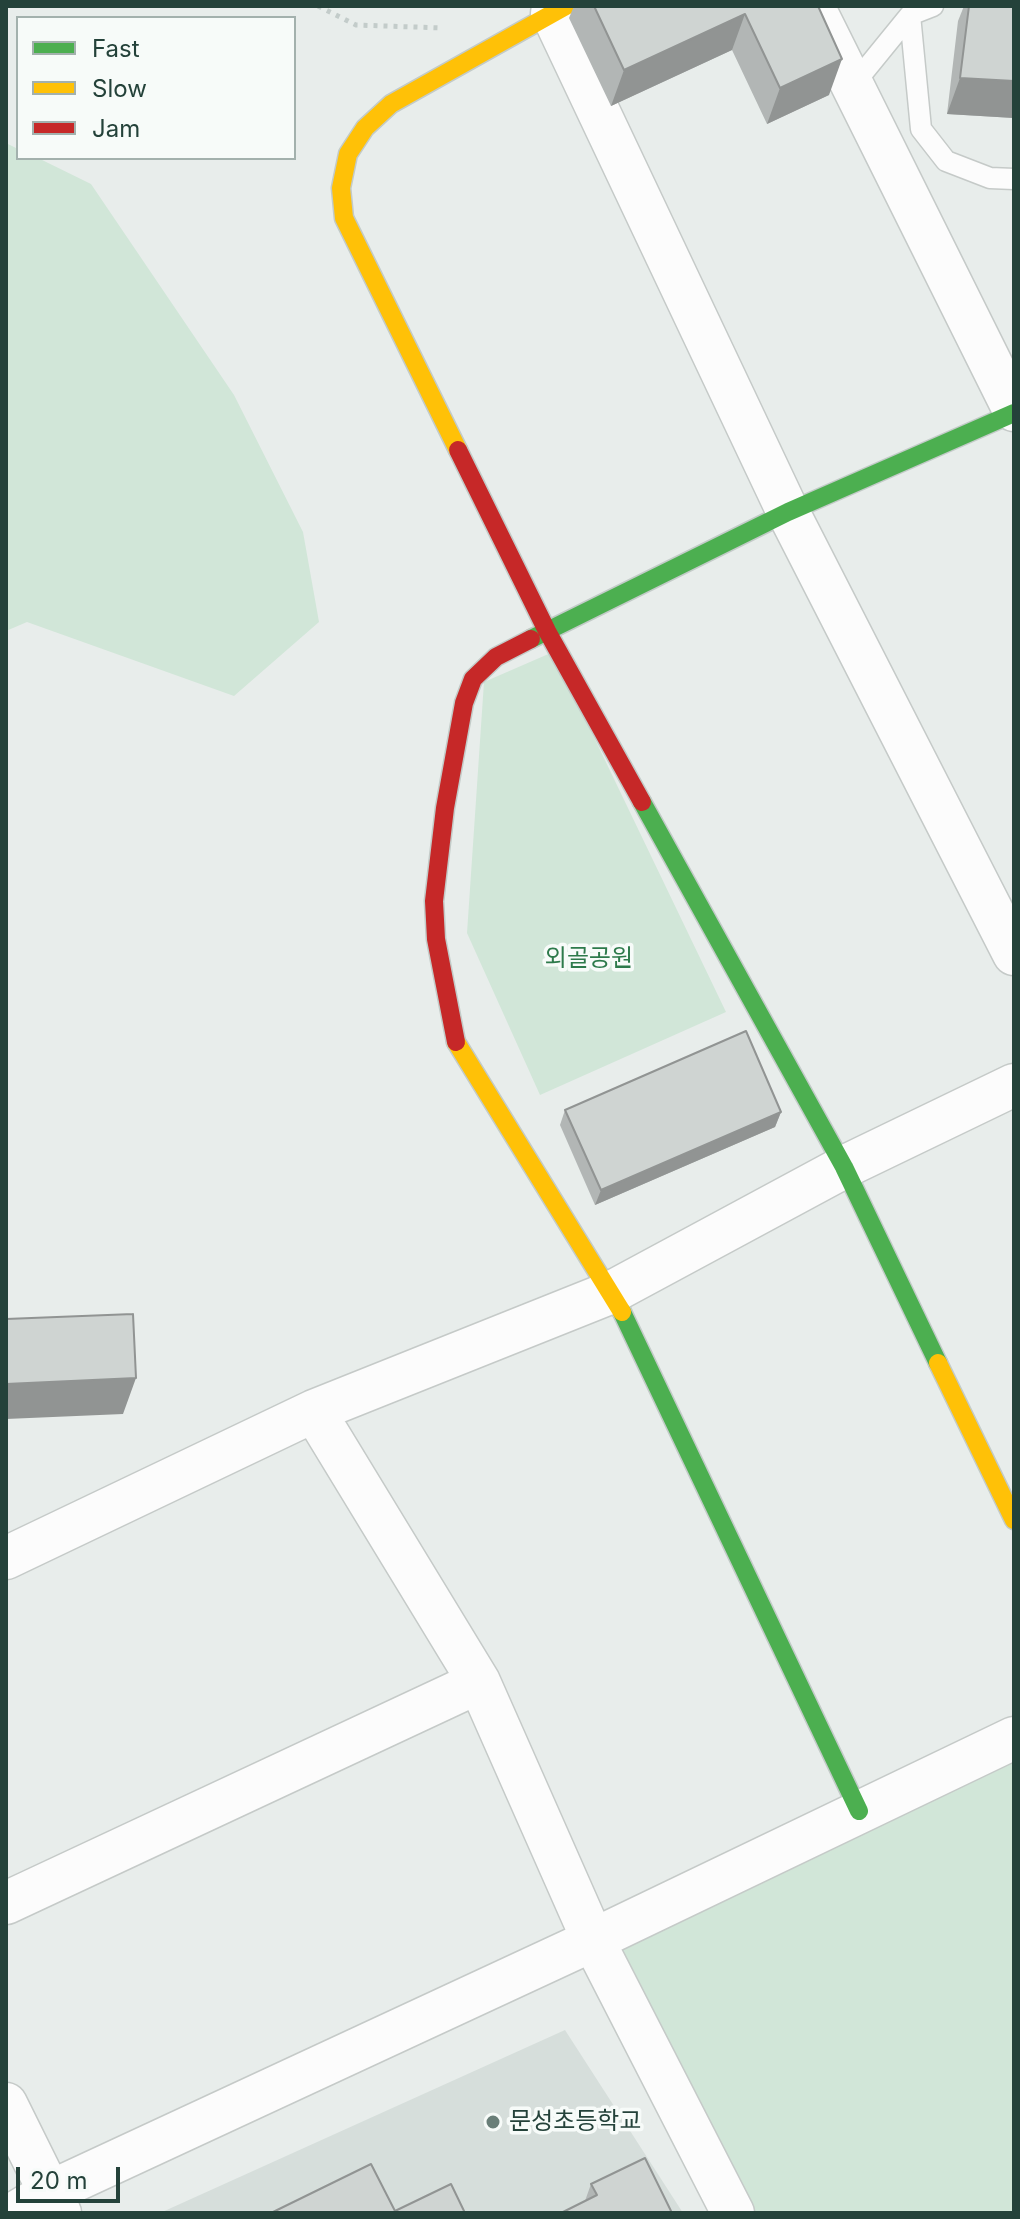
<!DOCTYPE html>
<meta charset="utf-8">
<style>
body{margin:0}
#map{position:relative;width:1020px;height:2219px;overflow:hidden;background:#e8edeb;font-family:Inter,sans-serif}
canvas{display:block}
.frame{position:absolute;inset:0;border:8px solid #24423a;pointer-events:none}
.legend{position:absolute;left:16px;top:16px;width:280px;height:144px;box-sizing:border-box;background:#f7fbf9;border:2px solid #a3b1ad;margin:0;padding:10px 14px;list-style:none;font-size:24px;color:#24423a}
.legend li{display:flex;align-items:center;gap:16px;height:40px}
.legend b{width:40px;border:2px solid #a3b1ad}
.scale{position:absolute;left:16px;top:2167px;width:104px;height:36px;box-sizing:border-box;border:4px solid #24423a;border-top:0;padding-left:10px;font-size:24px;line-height:28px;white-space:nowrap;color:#24423a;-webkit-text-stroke:6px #f7fbf9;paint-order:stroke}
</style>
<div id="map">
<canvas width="1020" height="2219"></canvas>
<div class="frame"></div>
<ul class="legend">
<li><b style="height:10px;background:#4caf50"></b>Fast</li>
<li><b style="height:10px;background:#ffc107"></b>Slow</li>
<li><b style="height:10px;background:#c62828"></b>Jam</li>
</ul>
<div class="scale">20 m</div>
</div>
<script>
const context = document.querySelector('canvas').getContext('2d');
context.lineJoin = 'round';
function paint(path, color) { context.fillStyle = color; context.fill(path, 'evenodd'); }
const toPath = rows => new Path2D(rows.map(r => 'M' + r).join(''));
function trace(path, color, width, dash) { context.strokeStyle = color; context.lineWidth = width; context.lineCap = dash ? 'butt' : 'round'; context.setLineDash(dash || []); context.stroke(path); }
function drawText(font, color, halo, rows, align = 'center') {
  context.font = font + ' Inter,"Noto Sans KR",sans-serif'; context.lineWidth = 7; context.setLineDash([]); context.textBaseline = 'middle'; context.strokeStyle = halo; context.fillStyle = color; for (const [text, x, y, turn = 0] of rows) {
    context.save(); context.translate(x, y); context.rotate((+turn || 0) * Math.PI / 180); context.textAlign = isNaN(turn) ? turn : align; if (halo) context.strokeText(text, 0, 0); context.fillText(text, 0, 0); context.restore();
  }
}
const built = toPath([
 [565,2030,683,2213,160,2213]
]);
const green = toPath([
 [6,143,18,149,18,158,38,158,91,184,234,395,303,532,319,622,234,696,27,622,6,631],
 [553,652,726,1012,540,1095,467,933,484,682],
 [1014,1761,1014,2213,739,2213,593,1940]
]);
const path = toPath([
 [318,6,356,25,443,28]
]);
const lane = toPath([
 [910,15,921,129,946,161,990,178,1014,179],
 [853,85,910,15,933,6]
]);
const street = toPath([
 [813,6,1014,410],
 [552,13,788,512,1014,954],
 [314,1411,479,1682,593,1940,733,2213],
 [6,1558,314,1411,612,1292,844,1167,1014,1085],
 [6,1903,479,1682],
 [6,2104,60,2213],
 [15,2213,50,2192,593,1940,1014,1738]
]);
const fast = toPath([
 [531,639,788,512,1014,413],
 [642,802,844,1167,938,1363],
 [622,1312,859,1811]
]);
const slow = toPath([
 [458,450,344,218,341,188,348,154,365,128,391,104,566,6],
 [456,1042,622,1312],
 [938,1363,1014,1520]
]);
const jam = toPath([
 [458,450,547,631,642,802],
 [456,1042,436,939,434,901,445,808,464,703,473,679,496,657,531,639]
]);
const wall = toPath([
 [574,6,818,6,829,95,767,124,732,50,611,106,569,18],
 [964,6,1014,6,1014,118,947,114,958,21],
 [565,1110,781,1112,775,1127,595,1205,560,1125],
 [591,2184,672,2213,585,2201]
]);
const shadedWall = toPath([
 [745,14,732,50,611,106,624,70],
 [842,59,829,95,767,124,780,88],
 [960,78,1014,81,1014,118,947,114],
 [781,1112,775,1127,595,1205,601,1190],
 [136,1378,123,1414,6,1419,6,1384]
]);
const building = toPath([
 [594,6,818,6,842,59,780,88,745,14,624,70,594,6],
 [969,6,1014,6,1014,81,960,78,969,6],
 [746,1031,781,1112,601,1190,565,1110,746,1031],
 [133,1314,136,1378,6,1384,6,1319,133,1314],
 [645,2158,672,2213,561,2213,597,2195,591,2184,645,2158],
 [371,2164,395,2211,451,2184,465,2213,271,2213,371,2164]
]);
const markers = [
 [493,2122,8,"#697e78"]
];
const parkNames = [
 ["외골공원",589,959]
];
const poiNames = [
 ["문성초등학교",509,2122]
];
paint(built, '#d6dedb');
paint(green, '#d1e6d8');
trace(lane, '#c5cac8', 23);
trace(street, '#c5cac8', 45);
trace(fast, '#c3cbc8', 21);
trace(slow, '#c3cbc8', 21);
trace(jam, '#c3cbc8', 21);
trace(path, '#c3ccca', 5, [4, 6]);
trace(lane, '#fcfcfc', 20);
trace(street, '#fcfcfc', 42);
trace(fast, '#4caf50', 18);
trace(slow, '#ffc107', 18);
trace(jam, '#c62828', 18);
paint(wall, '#b2b6b5');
paint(shadedWall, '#919493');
paint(building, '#cfd4d2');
trace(building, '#919493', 2);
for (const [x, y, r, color] of markers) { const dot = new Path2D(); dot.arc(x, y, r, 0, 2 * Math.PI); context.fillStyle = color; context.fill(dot); trace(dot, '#f7fbf9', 3); }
drawText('24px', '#2d7a4b', '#f7fbf9', parkNames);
drawText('24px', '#24423a', '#f7fbf9', poiNames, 'left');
</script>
